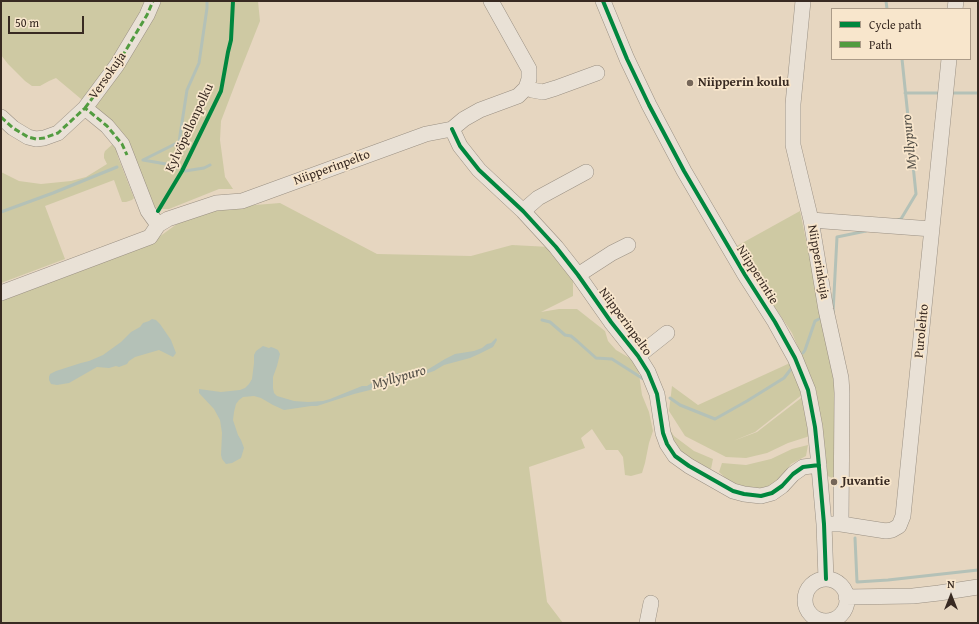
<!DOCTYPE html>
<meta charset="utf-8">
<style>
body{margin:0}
#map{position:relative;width:979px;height:624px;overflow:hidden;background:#e6d6c0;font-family:"Gentium Book Plus",serif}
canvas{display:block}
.frame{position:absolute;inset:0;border:2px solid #382a22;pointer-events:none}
.legend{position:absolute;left:831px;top:8px;width:140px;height:52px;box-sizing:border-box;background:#f8e6cc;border:1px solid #ab9b88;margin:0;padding:5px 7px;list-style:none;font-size:12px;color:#382a22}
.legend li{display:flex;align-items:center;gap:8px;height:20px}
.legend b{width:20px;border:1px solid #ab9b88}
.north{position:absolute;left:931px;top:576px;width:40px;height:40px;-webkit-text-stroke:3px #f8e6cc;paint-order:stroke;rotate:0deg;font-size:11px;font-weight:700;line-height:16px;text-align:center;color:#382a22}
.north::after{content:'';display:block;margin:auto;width:14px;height:18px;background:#382a22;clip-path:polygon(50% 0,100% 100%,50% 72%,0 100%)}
.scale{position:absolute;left:8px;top:16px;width:76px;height:18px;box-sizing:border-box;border:2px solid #382a22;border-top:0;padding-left:5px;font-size:12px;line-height:14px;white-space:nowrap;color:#382a22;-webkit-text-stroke:3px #f8e6cc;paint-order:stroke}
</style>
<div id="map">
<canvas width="979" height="624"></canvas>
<div class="frame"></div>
<ul class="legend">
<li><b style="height:5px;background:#00873e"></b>Cycle path</li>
<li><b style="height:5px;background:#529c40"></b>Path</li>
</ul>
<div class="north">N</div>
<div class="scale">50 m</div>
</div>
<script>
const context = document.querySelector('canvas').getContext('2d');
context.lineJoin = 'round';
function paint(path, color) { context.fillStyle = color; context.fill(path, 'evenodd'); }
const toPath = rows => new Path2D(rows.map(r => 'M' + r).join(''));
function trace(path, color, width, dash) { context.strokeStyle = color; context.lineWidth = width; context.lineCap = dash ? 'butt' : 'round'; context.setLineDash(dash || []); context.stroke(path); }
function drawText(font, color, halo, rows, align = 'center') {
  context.font = font + ' "Gentium Book Plus",serif'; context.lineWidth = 3.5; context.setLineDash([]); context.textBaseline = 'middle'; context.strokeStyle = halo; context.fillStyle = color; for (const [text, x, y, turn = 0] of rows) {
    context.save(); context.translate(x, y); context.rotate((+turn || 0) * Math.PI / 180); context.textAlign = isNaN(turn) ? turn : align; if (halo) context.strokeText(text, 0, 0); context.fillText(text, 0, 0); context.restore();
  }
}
const green = toPath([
 [1,1,258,1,260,21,239,74,221,121,220,140,225,177,233,189,219,189,169,209,164,209,153,208,99,114,56,78,49,81,40,86,32,86,25,81,8,64,1,55],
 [115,142,118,157,134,198,132,200,126,202,122,202,114,180,45,206,65,259,1,283,1,172,19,181,41,184,71,181,86,177,107,164,104,158,104,154,105,151],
 [280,203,377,254,471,256,512,245,550,247,573,277,573,296,541,312,559,309,577,309,605,331,608,341,616,350,633,360,638,367,642,395,649,412,653,431,649,443,645,463,642,473,631,476,625,475,623,457,618,450,606,450,592,429,581,438,585,448,529,467,547,602,563,623,1,623,1,301,148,245,181,221,218,208],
 [800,211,837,391,835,479,825,475,816,391,792,333,735,247],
 [790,363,803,394,755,432,733,441,757,432,805,395,810,436,788,443,767,453,746,458,726,457,685,436,669,411,672,386,698,405],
 [668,427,674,436,694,451,713,459,711,469,698,464,681,455,669,439],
 [808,445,806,456,791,464,782,477,772,486,750,490,731,483,719,472,722,463,746,465,771,459,792,449]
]);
const water = toPath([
 [152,319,156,320,160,324,171,340,176,353,173,357,159,350,135,357,129,361,127,364,119,367,116,366,109,368,97,367,69,383,57,385,51,384,49,380,49,377,50,374,56,371,81,363,89,361,103,355,121,342,131,332,140,327,143,323,149,321],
 [496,338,497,340,496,342,493,347,479,354,470,358,444,365,434,371,428,373,415,374,410,378,400,377,374,389,354,394,317,406,311,406,284,410,273,405,261,398,254,396,243,397,239,400,236,404,234,412,233,420,238,435,241,440,244,448,241,458,232,463,226,464,222,459,221,455,222,433,220,420,214,409,199,393,199,389,221,392,240,390,245,388,249,384,252,379,254,363,254,355,256,351,263,346,269,348,271,347,274,348,278,350,280,354,277,366,273,377,273,388,274,393,277,396,294,401,308,402,323,401,330,399,362,386,367,386,380,378,399,373,414,371,422,369,422,367,427,370,445,359,455,354,474,351,482,348,487,344,491,343]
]);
const stream = toPath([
 [886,1,887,9],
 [905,93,937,93],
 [954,93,978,93],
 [143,160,179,142,187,90,199,63,207,8,207,1],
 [143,160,166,164,176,168],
 [185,171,204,168,210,165],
 [1,212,53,193,117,167],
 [898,220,901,219,916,194,902,59],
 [833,313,837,237,866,231],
 [542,320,550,322,565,335,571,336,577,341,596,358,612,359,645,380],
 [803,353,805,350,815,321,819,319],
 [670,398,680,405,715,419,747,401,784,378,791,369],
 [855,538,857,582,888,580,978,570]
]);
const minor = toPath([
 [491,1,529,69,529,79,526,88],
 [603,1,627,59,649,105,684,171,745,275,775,322,795,358,808,390,815,427,818,456,824,524,826,579],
 [803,1,793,104,793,145,811,220,826,310,841,378,842,393,841,524],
 [955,9,956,1],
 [85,108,117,65,147,15,153,1],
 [1,117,13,128,28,137,36,139,44,138,58,133,85,108,107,126,122,144,148,211,158,225],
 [452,129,460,146,479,170,523,211,556,247,578,275,611,322,638,356,648,372,657,394,663,433,667,444,675,456,689,466,733,491,744,494,761,496,772,493,782,486,793,474,803,467,819,465],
 [452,129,464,119,480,110,518,96,526,88,532,90,543,92,556,88,597,73],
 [523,211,538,198,586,172],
 [811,220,932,229],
 [578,275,612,253,628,245],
 [1,293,150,237,158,225,168,219,216,203,242,201,426,134,452,129],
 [638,356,667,333],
 [824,524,841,524,886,531,892,530,899,526,903,516,949,59],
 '805 600a21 21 0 1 1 42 0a21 21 0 1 1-42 0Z',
 [846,597,913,596,939,593,978,587],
 [647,623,651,603]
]);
const quiet = toPath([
 [85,108,117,65,147,15,153,1],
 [1,117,13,128,28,137,36,139,44,138,58,133,85,108,107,126,122,144,127,155]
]);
const cycleway = toPath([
 [603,1,627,59,649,105,684,171,745,275,775,322,795,358,808,390,815,427,818,456,824,524,826,579],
 [452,129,460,146,479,170,523,211,556,247,578,275,611,322,638,356,648,372,657,394,663,433,667,444,675,456,689,466,733,491,744,494,761,496,772,493,782,486,793,474,803,467,819,465],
 [158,211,182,171,221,91,228,52,231,40,233,1]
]);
const markers = [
 [690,83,4,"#756659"],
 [834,482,4,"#756659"]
];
const streetNames = [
 ["Versokuja",108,76,-55],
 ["Kylvöpellonpolku",190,128,-65],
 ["Niipperinpelto",332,168,-20],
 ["Niipperinkuja",818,262,80],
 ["Niipperintie",757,275,58],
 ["Niipperinpelto",625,322,54],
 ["Purolehto",922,331,-84]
];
const poiNames = [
 ["Niipperin koulu",698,83],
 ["Juvantie",842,482]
];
const waterNames = [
 ["Myllypuro",910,142,-96],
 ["Myllypuro",399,378,-16]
];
paint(green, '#cec9a3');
paint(water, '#b4c1b7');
trace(stream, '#b4c1b7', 3);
trace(minor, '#9a9083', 16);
trace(minor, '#e9e1d6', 15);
trace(quiet, '#529c40', 3, [6, 3]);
trace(cycleway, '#00873e', 4);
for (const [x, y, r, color] of markers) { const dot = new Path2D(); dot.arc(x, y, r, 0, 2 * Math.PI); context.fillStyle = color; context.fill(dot); trace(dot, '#f8e6cc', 1.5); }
drawText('13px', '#382a22', '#f8e6cc', streetNames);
drawText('bold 13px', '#382a22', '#f8e6cc', poiNames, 'left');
drawText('italic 14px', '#524e46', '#f8e6cc', waterNames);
</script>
